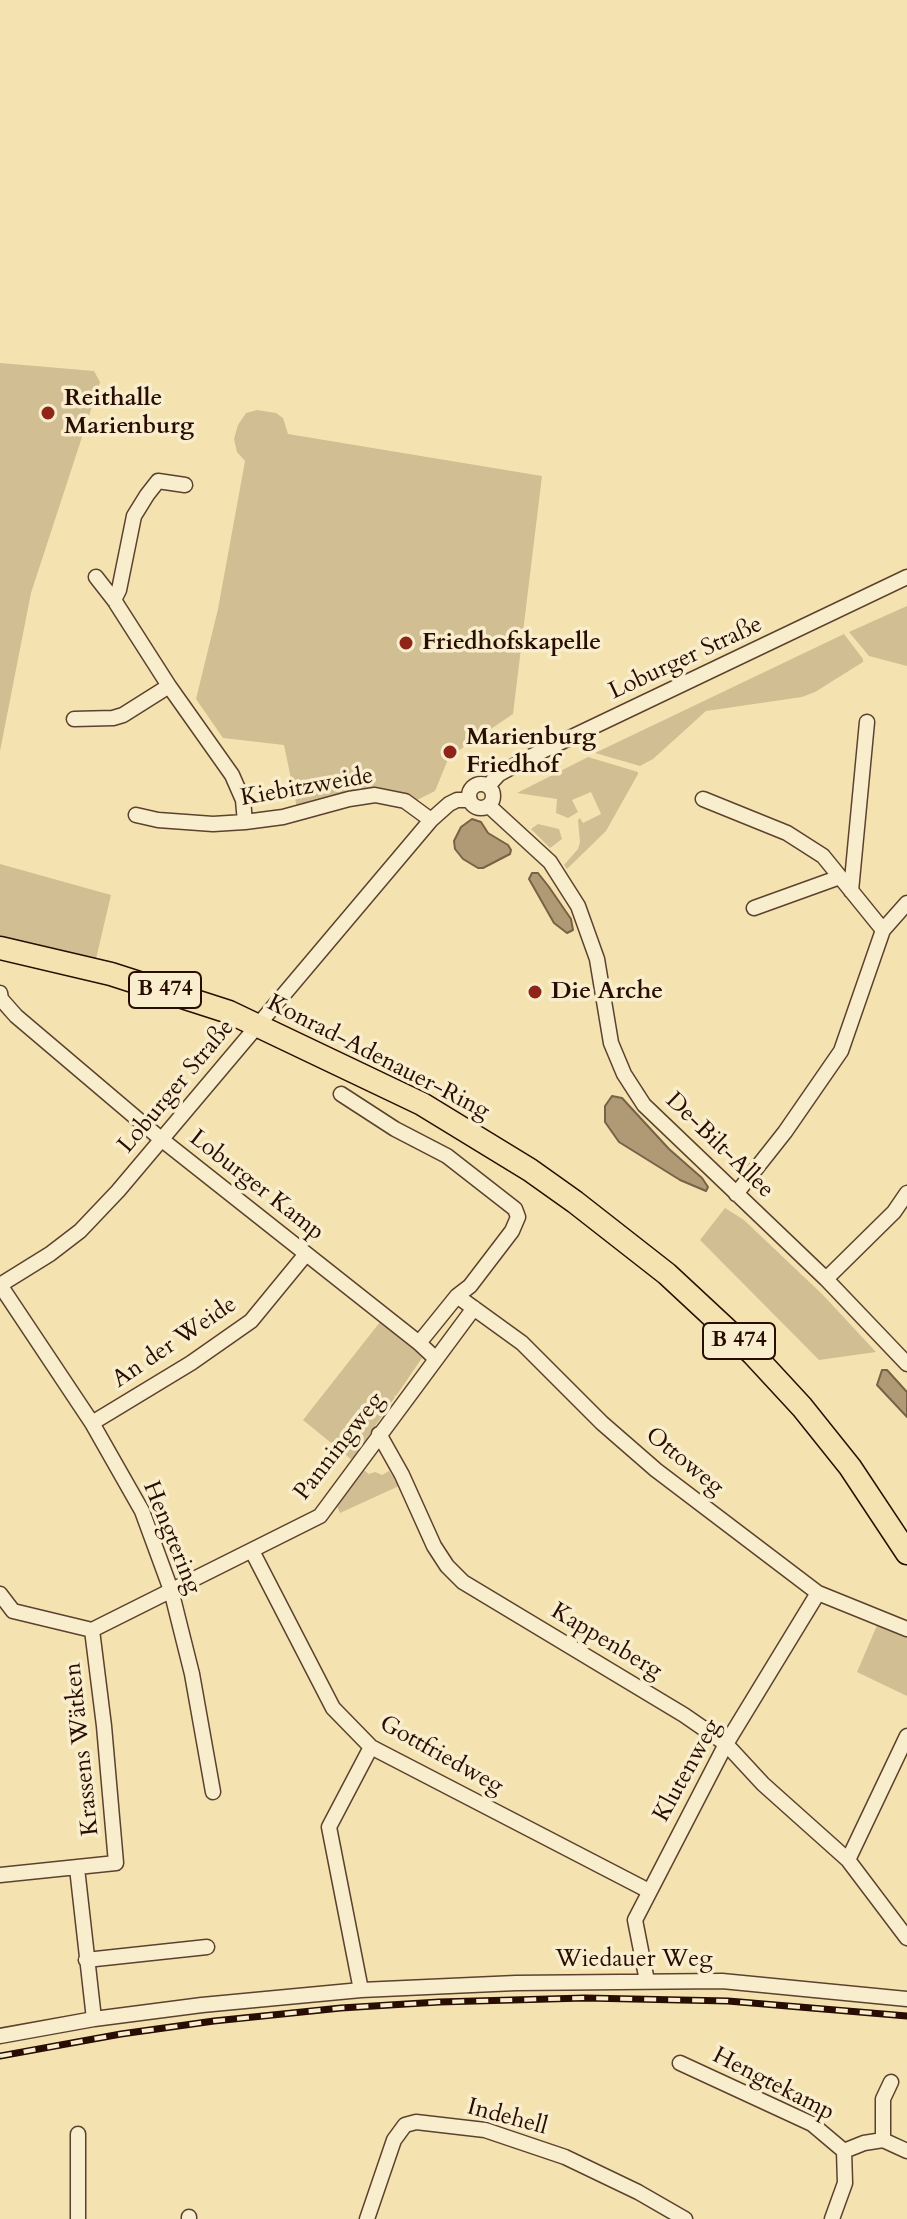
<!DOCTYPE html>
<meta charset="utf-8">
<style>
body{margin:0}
canvas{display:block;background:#f4e3b0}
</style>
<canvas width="907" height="2219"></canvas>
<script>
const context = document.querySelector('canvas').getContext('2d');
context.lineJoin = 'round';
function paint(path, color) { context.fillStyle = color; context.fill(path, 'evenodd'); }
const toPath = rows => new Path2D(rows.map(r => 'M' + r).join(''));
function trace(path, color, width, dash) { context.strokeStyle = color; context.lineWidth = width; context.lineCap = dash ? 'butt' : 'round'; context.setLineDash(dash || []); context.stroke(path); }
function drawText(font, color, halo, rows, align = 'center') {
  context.font = font + ' Cardo,serif'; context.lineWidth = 7; context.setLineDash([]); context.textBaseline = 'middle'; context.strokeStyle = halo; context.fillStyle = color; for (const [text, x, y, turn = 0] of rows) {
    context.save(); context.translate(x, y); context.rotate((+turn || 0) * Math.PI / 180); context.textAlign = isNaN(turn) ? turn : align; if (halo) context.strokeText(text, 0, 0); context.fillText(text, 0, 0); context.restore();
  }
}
const green = toPath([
 [0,363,94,371,100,382,31,593,0,751],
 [257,410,276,413,283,418,288,434,542,476,513,714,449,757,435,791,415,801,397,791,378,789,297,808,284,745,223,738,196,699,218,609,245,461,237,452,234,439,238,425,246,413],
 [907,606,907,666,869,656,849,632],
 [844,634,863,659,863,662,815,692,802,697,706,711,653,759,640,766,595,753],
 [588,757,638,772,638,774,606,831,567,869,564,865,578,849,580,842,578,820,580,818,583,823,601,814,591,792,572,800,578,812,568,818,556,813,557,799,517,793],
 [538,824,559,829,562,839,550,848,531,829],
 [0,864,111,895,95,963,0,943],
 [725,1208,744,1220,823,1295,876,1352,819,1360,700,1240],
 [380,1322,407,1342,422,1358,396,1396,393,1395,395,1397,352,1460,303,1420],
 [361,1468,369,1474,375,1472,382,1475,389,1471,399,1486,340,1513,335,1502],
 [878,1623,907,1633,907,1696,857,1672]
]);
const water = toPath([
 [472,819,481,822,488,833,508,845,511,850,510,854,483,868,478,868,463,859,455,849,454,841,461,827,472,819],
 [532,873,538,873,549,887,571,919,573,930,567,933,554,923,529,879,532,873],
 [612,1096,622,1098,669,1149,702,1178,708,1187,706,1191,680,1180,619,1142,605,1122,605,1106,612,1096],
 [882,1370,887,1370,907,1392,907,1417,877,1385,882,1370]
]);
const street = toPath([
 [96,577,114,600,169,686,232,775,243,800,245,822],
 [114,600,119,590,134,516,147,495,158,481,185,485],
 [74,719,113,718,123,715,169,686],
 '469 796a12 12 0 1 1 24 0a12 12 0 1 1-24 0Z',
 [488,786,499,774,534,755,907,577],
 [703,799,787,833,823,856,883,930],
 [489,806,550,862,578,906,597,959,611,1043,624,1074,644,1105,826,1279,907,1364],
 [136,815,158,820,213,824,245,822,283,817,349,799,375,795,405,801,431,820],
 [851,891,867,722],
 [754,908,840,877],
 [0,993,1,999,16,1016,161,1139,419,1343],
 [341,1094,395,1129,447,1156,515,1209,518,1217,512,1231,470,1286,457,1296,419,1343,436,1359],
 [736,1194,785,1132,841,1051,883,930,907,903],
 [826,1279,894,1212,907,1193],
 [0,1285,50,1254,80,1231,118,1191,431,820,449,804,457,800,470,800],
 [0,1285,92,1423,142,1511,171,1590,192,1674,213,1792],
 [457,1296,522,1343,602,1423,656,1470,818,1593,907,1629],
 [92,1423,191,1363,251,1321,306,1254],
 [379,1434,402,1475,434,1546,447,1566,463,1582,684,1715,726,1744,763,1784,848,1860,907,1938],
 [252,1551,333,1708,371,1747,649,1891],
 [0,1594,13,1611,92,1630],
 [92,1630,320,1516,474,1308],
 [848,1860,907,1736],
 [77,1868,94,2019],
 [0,1875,116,1863,104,1726,92,1630],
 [86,1960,207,1947],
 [647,1981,635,1920,726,1744,818,1593],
 [361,1990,329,1827,371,1747],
 [0,2036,94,2019,202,2005,361,1990,516,1983,722,1981,907,1999],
 [680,2063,812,2124,844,2151,845,2183,832,2219],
 [883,2140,883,2099,891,2082],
 [844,2151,864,2143,883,2140,907,2151],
 [78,2219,78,2134],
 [189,2219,189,2217],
 [367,2219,394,2140,405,2125,416,2122,485,2130,565,2157,638,2192,685,2219]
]);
const primary = toPath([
 [0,948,111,974,229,1012,422,1104,530,1170,575,1202,667,1274,753,1354,802,1407,850,1467,907,1553]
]);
const rail = toPath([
 [0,2056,121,2034,214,2021,341,2008,439,2002,585,1998,728,2001,907,2016]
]);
const markers = [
 [48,413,8,"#8f2418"],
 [406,643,8,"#8f2418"],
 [450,752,8,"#8f2418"],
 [535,992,8,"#8f2418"]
];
const shields = [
 [165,990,72],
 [739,1341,72]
];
const shieldNames = [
 ["B 474",165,990],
 ["B 474",739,1341]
];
const poiNames = [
 ["Reithalle",64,399],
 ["Marienburg",64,427],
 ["Friedhofskapelle",422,643],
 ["Marienburg",466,738],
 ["Friedhof",466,766],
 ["Die Arche",551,992]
];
const streetNames = [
 ["Loburger Straße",686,659,-25],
 ["Kiebitzweide",307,788,-10],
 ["Konrad-Adenauer-Ring",378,1058,27],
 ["Loburger Straße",177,1087,-50],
 ["De-Bilt-Allee",719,1146,44],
 ["Loburger Kamp",256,1186,38],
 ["An der Weide",175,1343,-34],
 ["Panningweg",340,1447,-52],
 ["Ottoweg",684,1462,39],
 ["Hengtering",171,1538,68],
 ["Kappenberg",606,1642,31],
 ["Krassens Wätken",83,1749,-96],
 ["Gottfriedweg",441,1756,29],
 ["Klutenweg",688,1771,-61],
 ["Wiedauer Weg",634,1960],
 ["Hengtekamp",773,2085,27],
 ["Indehell",507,2118,15]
];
paint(green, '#d1be92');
paint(water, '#af9a75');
trace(water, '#796147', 2);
trace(street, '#5c422e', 17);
trace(primary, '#290c02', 25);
trace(street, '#f8edcc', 14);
trace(primary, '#f4e3b0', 22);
trace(rail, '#290c02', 7);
trace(rail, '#f8edcc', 4, [12]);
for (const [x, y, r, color] of markers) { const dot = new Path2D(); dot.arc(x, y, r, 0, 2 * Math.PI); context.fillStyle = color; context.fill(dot); trace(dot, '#f8edcc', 3); }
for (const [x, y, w] of shields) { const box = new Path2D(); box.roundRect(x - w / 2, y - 18, w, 36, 6); context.fillStyle = '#f8edcc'; context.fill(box); trace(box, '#290c02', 2); }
drawText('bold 22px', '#290c02', null, shieldNames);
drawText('bold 24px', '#290c02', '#f8edcc', poiNames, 'left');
drawText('24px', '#290c02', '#f8edcc', streetNames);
</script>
